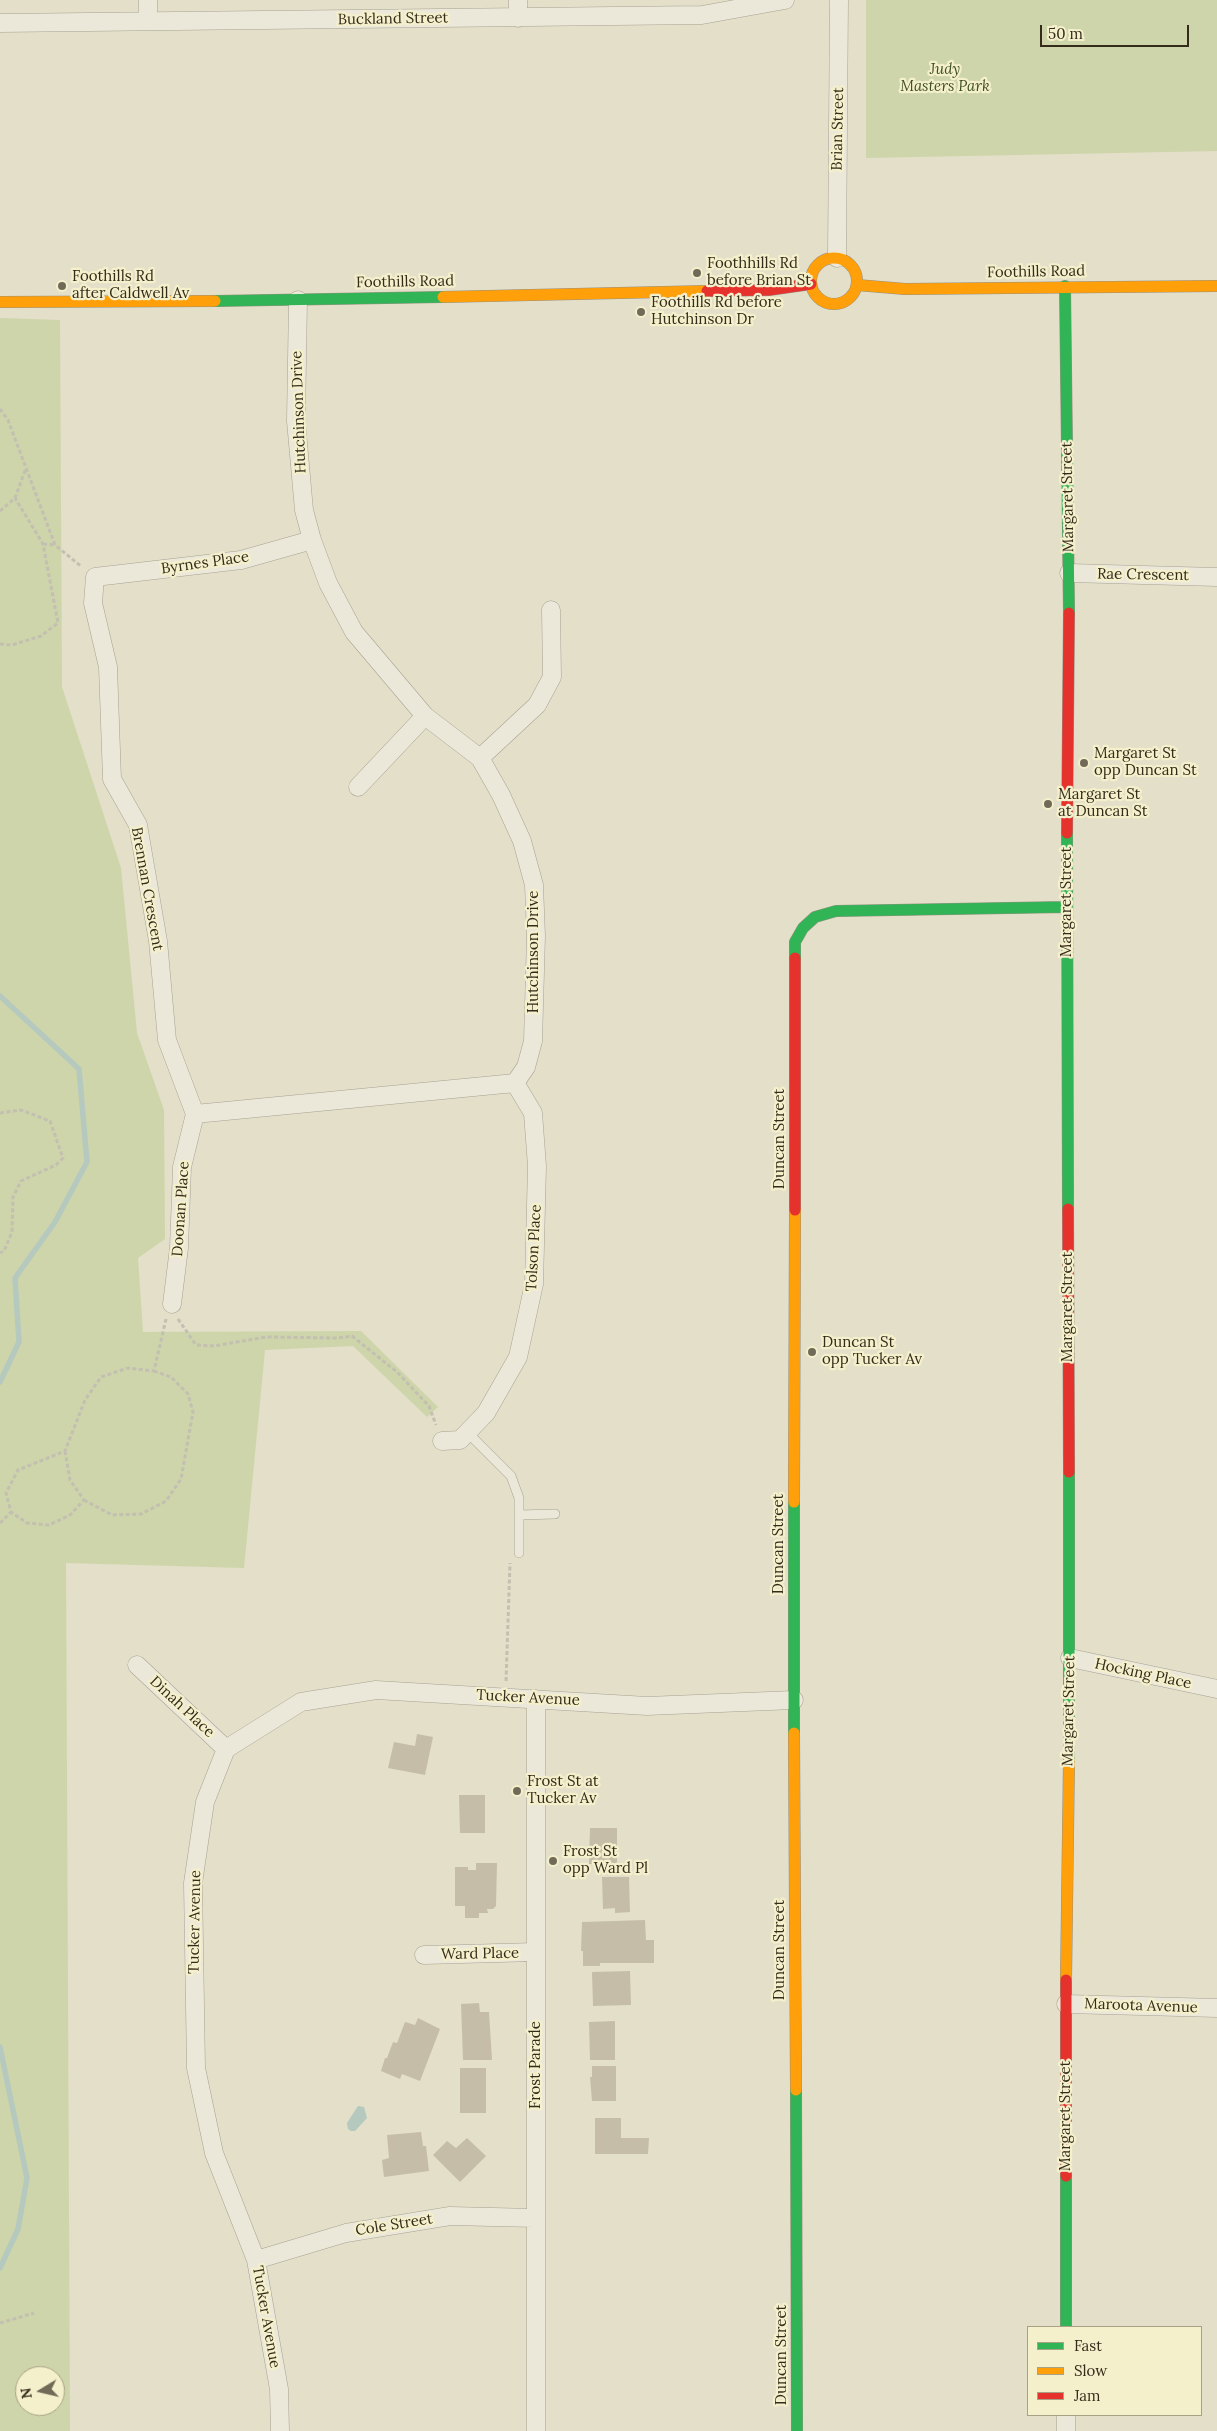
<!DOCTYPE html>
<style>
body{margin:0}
#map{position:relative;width:1217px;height:2431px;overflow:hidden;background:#e3dfc8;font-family:Lora,serif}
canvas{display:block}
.legend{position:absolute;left:1027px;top:2326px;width:175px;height:90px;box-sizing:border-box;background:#f5f0cc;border:1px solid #a8a185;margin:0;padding:6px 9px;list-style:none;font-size:15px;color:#352b1b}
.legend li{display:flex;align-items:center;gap:10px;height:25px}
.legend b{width:25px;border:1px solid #a8a185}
.north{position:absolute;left:15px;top:2366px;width:50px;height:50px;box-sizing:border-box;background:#f5f0cc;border:1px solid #a8a185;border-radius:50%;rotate:261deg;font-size:14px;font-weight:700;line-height:20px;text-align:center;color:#352b1b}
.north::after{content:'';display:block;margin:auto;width:18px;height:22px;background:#726a58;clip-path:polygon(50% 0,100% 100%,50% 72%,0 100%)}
.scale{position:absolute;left:1040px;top:25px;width:149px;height:22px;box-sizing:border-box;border:2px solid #352b1b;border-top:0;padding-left:6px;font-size:15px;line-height:18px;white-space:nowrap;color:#352b1b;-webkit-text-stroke:4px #f5f0cc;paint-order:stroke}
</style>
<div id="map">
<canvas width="1217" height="2431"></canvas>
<ul class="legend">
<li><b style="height:6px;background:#30b455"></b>Fast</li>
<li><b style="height:6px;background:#ff9f0a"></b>Slow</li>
<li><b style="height:6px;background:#e5322d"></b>Jam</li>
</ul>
<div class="north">N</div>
<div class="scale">50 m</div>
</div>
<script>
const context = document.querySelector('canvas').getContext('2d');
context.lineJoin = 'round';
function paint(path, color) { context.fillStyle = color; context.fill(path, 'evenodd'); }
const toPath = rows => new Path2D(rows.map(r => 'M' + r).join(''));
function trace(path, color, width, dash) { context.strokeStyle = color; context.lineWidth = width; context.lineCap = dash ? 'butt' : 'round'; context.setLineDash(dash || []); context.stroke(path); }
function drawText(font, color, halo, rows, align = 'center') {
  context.font = font + ' Lora,serif'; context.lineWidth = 4.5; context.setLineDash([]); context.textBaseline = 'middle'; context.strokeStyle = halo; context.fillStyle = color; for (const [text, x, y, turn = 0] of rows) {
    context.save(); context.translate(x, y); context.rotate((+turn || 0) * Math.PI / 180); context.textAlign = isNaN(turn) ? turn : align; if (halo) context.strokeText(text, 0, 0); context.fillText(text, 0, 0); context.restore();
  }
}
const green = toPath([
 [866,0,1217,0,1217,151,866,158],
 [0,318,60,320,62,687,121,868,137,1033,164,1110,165,1239,138,1258,143,1332,361,1331,438,1407,427,1417,353,1346,265,1350,244,1568,66,1563,70,2431,0,2431],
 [25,2376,55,2376,55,2406,25,2406]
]);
const water = toPath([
 [358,2106,364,2107,367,2118,355,2131,351,2131,348,2129,347,2123]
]);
const stream = toPath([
 [0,996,79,1069,87,1162,55,1222,15,1278,19,1342,0,1382],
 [0,2047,27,2178,18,2229,0,2268]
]);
const building = toPath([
 [417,1734,433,1737,425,1775,388,1768,394,1742,415,1746],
 [459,1795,485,1795,485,1833,460,1833],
 [590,1828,617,1828,617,1864,589,1864],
 [476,1863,497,1863,496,1906,493,1909,487,1909,488,1913,479,1913,479,1918,465,1918,465,1906,455,1906,455,1867,468,1867,468,1870,476,1870],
 [602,1877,629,1877,630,1912,615,1913,615,1908,603,1909],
 [645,1920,646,1940,654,1940,654,1963,600,1963,600,1966,583,1966,583,1951,581,1951,582,1922],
 [630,1971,631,2005,593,2006,592,1972],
 [479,2003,480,2012,489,2012,492,2060,463,2060,461,2004],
 [418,2018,440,2029,420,2081,402,2074,400,2079,381,2071,385,2058,387,2058,393,2042,397,2043,405,2022,415,2025],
 [615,2021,615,2060,590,2060,589,2022],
 [592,2066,616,2066,616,2101,592,2101,590,2077,592,2077],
 [460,2068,486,2068,486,2113,460,2113],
 [595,2118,621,2118,621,2138,649,2138,648,2154,595,2154],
 [421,2132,423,2146,426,2146,429,2171,384,2177,382,2160,389,2158,387,2135],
 [467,2138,486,2156,460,2182,433,2155,447,2141,456,2148]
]);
const path = toPath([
 [0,409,8,420,55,545,82,567],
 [0,511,15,498,26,468],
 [43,544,55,545],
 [0,644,12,645,41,636,58,623,43,544,15,498],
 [0,1113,21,1110,50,1121,63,1158,56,1165,21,1181,13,1197,12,1232,4,1251,0,1253],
 [178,1319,196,1345,214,1346,266,1337,338,1338,352,1336,397,1372,429,1406,436,1425],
 [65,1451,70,1480,84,1500,70,1515,49,1525,27,1523,11,1512,6,1493,18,1470,65,1451,85,1400,101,1377,128,1368,154,1371,166,1319],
 [84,1500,112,1515,141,1514,166,1501,181,1479,193,1412,188,1394,171,1377,154,1371],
 [0,1523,11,1512],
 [506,1681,510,1563],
 [0,2323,34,2313]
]);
const lane = toPath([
 [467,1432,511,1476,519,1498,519,1553],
 [519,1515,555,1514]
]);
const street = toPath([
 [148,0,148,21],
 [518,0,518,18],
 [0,23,702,15,785,0],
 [837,258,839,0],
 [1069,573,1217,577],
 [480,758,537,705,552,677,551,610],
 [358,787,425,716],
 [195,1114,515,1083,526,1067,533,1041,536,936,534,885,522,841,501,795,480,758,425,716,354,632,328,583,312,540,304,510,296,421,298,300],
 [195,1114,167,1040,158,941,138,825,112,779,108,667,93,603,95,577,241,560,312,540],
 [172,1304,179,1248,182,1167,195,1114],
 [442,1441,460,1440,486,1413,518,1357,534,1284,537,1166,533,1113,515,1083],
 [1070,1658,1217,1689],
 [137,1665,226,1749],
 [536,1699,536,2431],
 [424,1955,536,1952],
 [1066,2004,1217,2008],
 [256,2260,346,2233,450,2216,535,2218],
 [1066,2415,1066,2431],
 [280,2431,279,2389,256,2260,214,2153,196,2068,193,1883,205,1802,226,1749,301,1702,376,1690,647,1706,794,1700]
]);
const fast = toPath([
 [1065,286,1069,613],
 [215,301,443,297],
 [1067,833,1068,1209],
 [795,958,795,942,803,928,815,917,836,911,1066,907],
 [794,1733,794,1502],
 [1069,1760,1069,1472],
 [796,2090,797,2431],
 [1066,2176,1066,2327]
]);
const slow = toPath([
 '811 281a23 23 0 1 1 46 0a23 23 0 1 1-46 0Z',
 [857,285,905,289,1217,286],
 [443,297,707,291],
 [0,302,215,301],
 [794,1502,795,1210],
 [794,1733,796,2090],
 [1066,1980,1069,1760]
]);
const jam = toPath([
 [707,291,769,290,811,284],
 [1067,833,1069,613],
 [1068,1209,1069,1472],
 [795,1210,795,958],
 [1066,2176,1066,1980]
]);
const markers = [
 [697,273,5,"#726a58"],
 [62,286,5,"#726a58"],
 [641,312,5,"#726a58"],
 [1084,763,5,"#726a58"],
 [1048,804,5,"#726a58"],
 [812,1352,5,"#726a58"],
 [517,1791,5,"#726a58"],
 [553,1861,5,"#726a58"]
];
const streetNames = [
 ["Buckland Street",393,19,-1],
 ["Brian Street",838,129,-89],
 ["Foothills Road",1036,272,-1],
 ["Foothills Road",405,282,-1],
 ["Hutchinson Drive",299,412,-92],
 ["Margaret Street",1068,497,-91],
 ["Byrnes Place",205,563,-8],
 ["Rae Crescent",1143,575,1],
 ["Brennan Crescent",147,889,80],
 ["Margaret Street",1067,902,-90],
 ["Hutchinson Drive",534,952,-90],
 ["Duncan Street",780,1139,-90],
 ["Doonan Place",181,1209,-86],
 ["Tolson Place",534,1248,-87],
 ["Margaret Street",1068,1307,-90],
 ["Duncan Street",779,1544,-90],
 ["Hocking Place",1143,1674,12],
 ["Tucker Avenue",528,1698,3],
 ["Dinah Place",182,1707,43],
 ["Margaret Street",1069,1711,-89],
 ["Tucker Avenue",195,1922,-89],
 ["Duncan Street",780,1950,-90],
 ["Ward Place",480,1954,-1],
 ["Maroota Avenue",1141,2006,2],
 ["Frost Parade",536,2065,-90],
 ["Margaret Street",1066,2116,-90],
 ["Cole Street",394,2225,-9],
 ["Tucker Avenue",266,2317,80],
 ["Duncan Street",782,2355,-90]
];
const parkNames = [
 ["Judy",945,70],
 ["Masters Park",945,87]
];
const poiNames = [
 ["Foothhills Rd",707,264],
 ["before Brian St",707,281],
 ["Foothills Rd",72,277],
 ["after Caldwell Av",72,294],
 ["Foothills Rd before",651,303],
 ["Hutchinson Dr",651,320],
 ["Margaret St",1094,754],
 ["opp Duncan St",1094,771],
 ["Margaret St",1058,795],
 ["at Duncan St",1058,812],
 ["Duncan St",822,1343],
 ["opp Tucker Av",822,1360],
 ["Frost St at",527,1782],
 ["Tucker Av",527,1799],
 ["Frost St",563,1852],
 ["opp Ward Pl",563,1869]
];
paint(green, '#ced5aa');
paint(water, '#b5c9bf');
trace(stream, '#b5c9bf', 5.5);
paint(building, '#c6bda9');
trace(lane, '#a7a292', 10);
trace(street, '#a7a292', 19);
trace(fast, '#979182', 12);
trace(slow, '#979182', 12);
trace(jam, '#979182', 12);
trace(path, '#c3bfb1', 3, [4, 2.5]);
trace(lane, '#ebe8da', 9);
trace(street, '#ebe8da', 18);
trace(fast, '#30b455', 11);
trace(slow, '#ff9f0a', 11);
trace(jam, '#e5322d', 11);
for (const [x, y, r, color] of markers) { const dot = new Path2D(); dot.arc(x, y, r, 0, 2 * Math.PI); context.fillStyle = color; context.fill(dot); trace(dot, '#f5f0cc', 2); }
drawText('15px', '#352b1b', '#f5f0cc', streetNames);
drawText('italic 15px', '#3e5121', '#f5f0cc', parkNames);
drawText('15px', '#352b1b', '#f5f0cc', poiNames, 'left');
</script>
